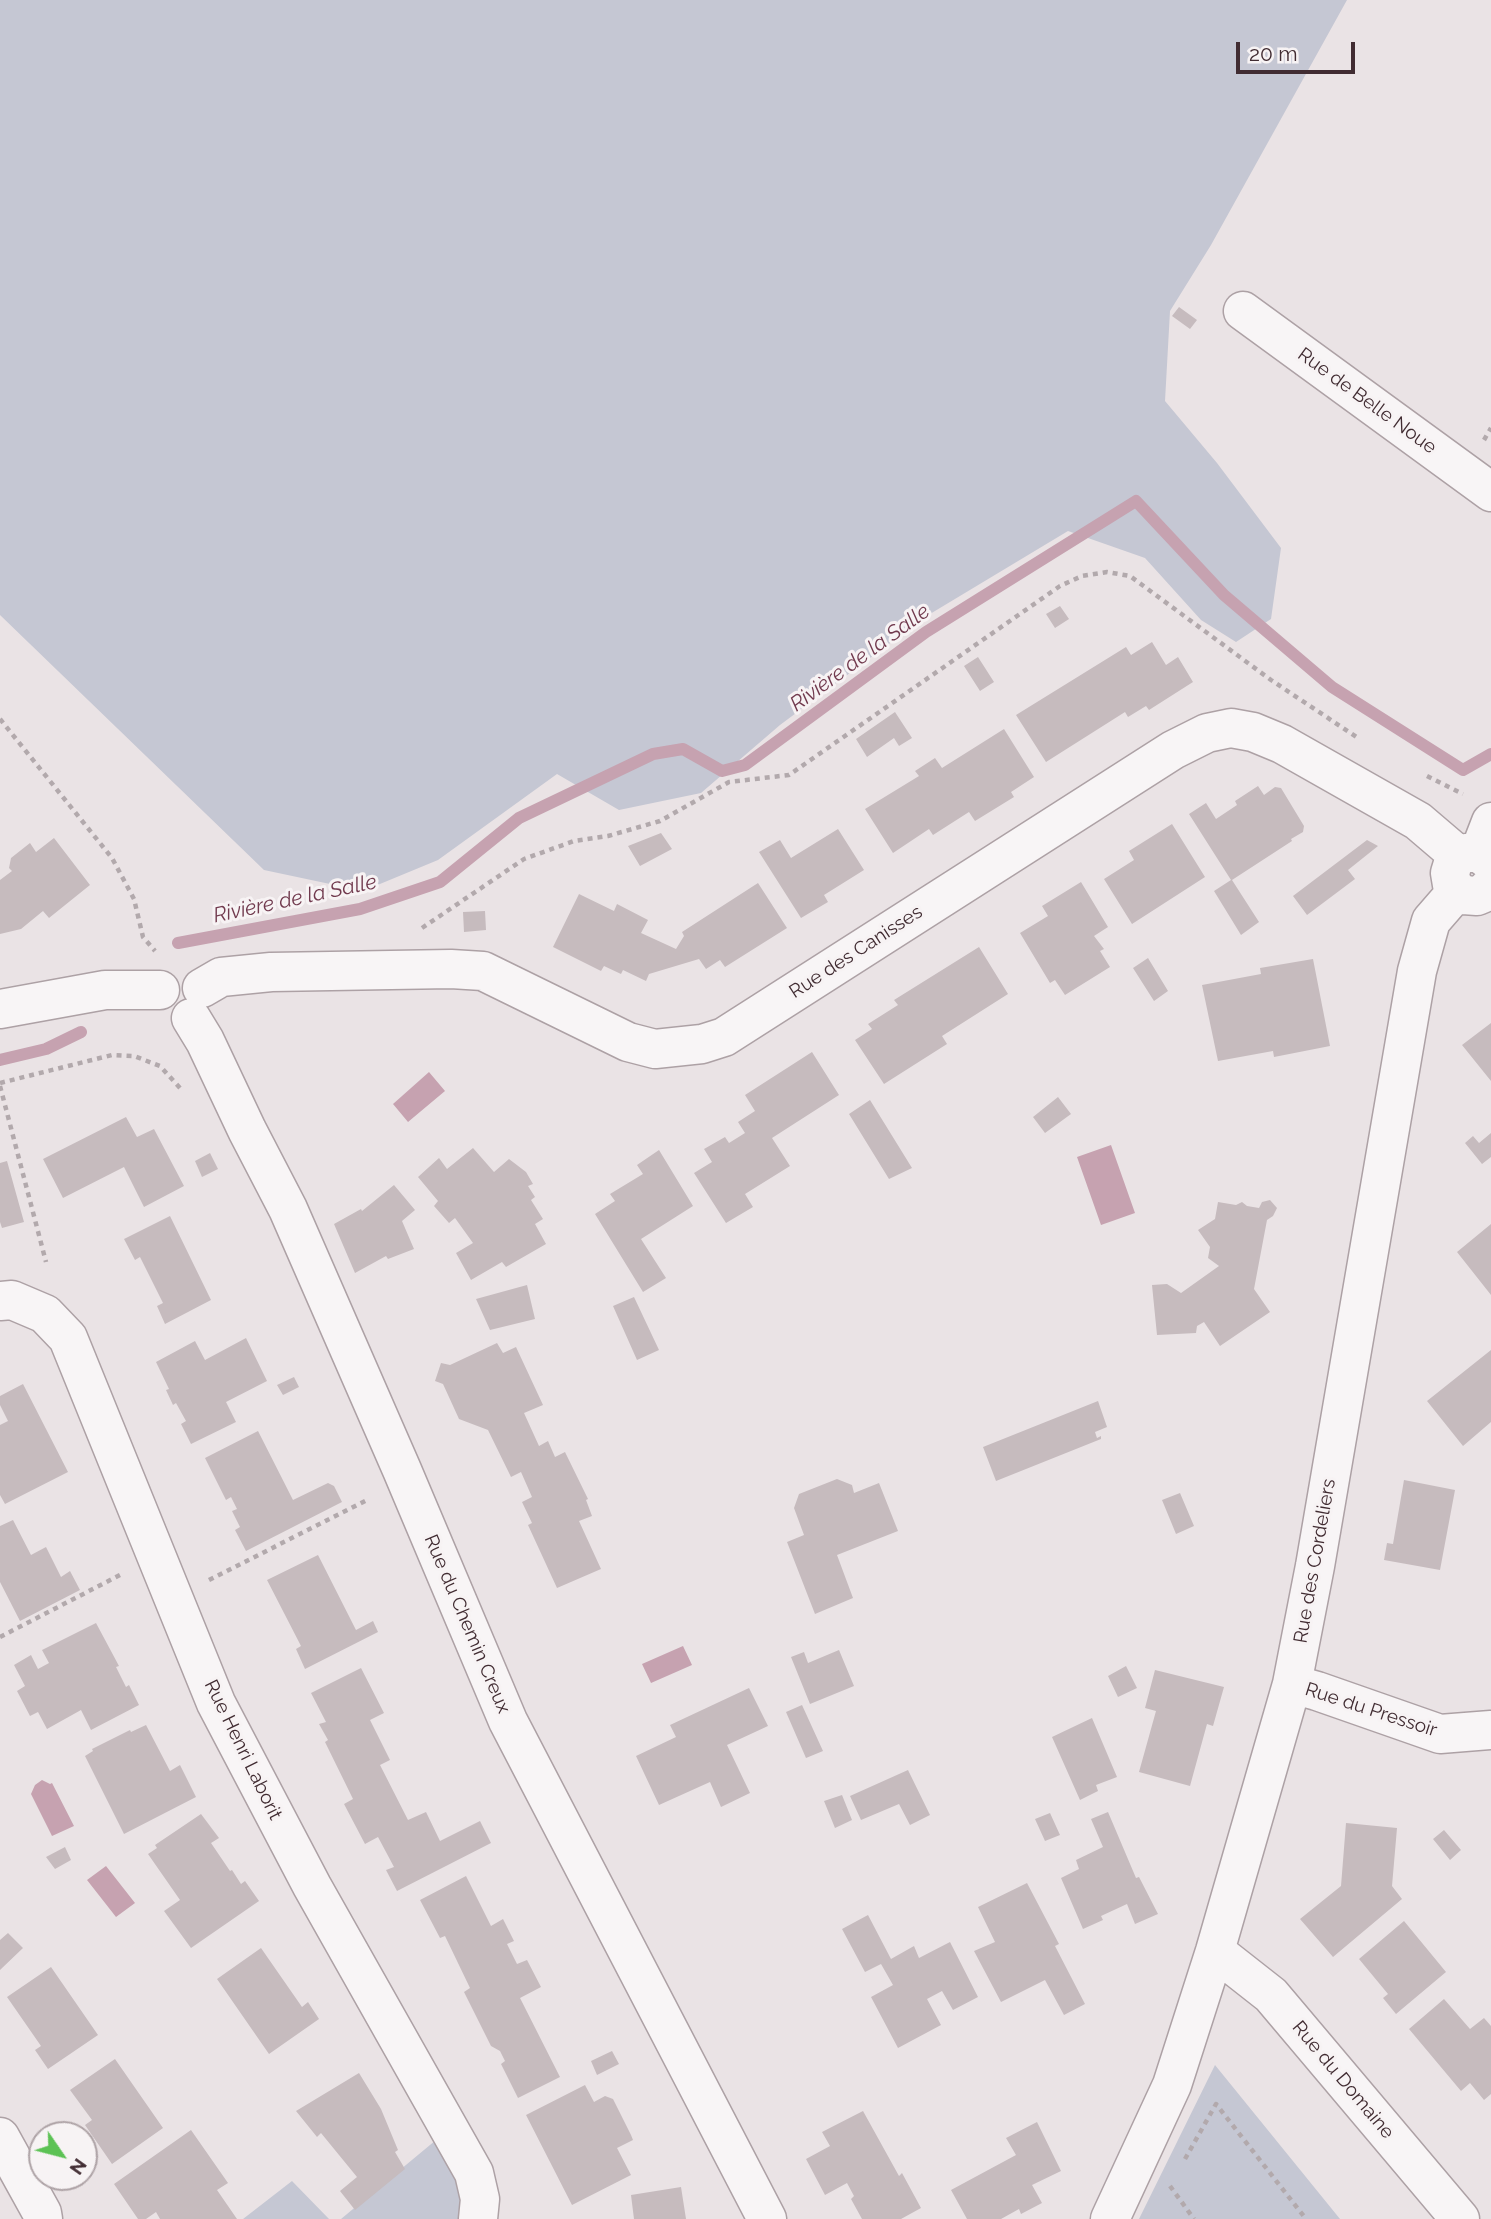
<!DOCTYPE html>
<meta charset="utf-8">
<style>
body{margin:0}
#map{position:relative;width:1491px;height:2219px;overflow:hidden;background:#eae3e5;font-family:Raleway,sans-serif}
canvas{display:block}
.north{position:absolute;left:28px;top:2121px;width:70px;height:70px;box-sizing:border-box;background:#f7f3f4;border:2px solid #aea3a6;border-radius:50%;rotate:125deg;font-size:19px;font-weight:700;line-height:28px;text-align:center;color:#412c32}
.north::after{content:'';display:block;margin:auto;width:24px;height:32px;background:#5cc254;clip-path:polygon(50% 0,100% 100%,50% 72%,0 100%)}
.scale{position:absolute;left:1236px;top:42px;width:119px;height:32px;box-sizing:border-box;border:4px solid #412c32;border-top:0;padding-left:9px;font-size:21px;line-height:24px;white-space:nowrap;color:#412c32;-webkit-text-stroke:5px #f7f3f4;paint-order:stroke}
</style>
<div id="map">
<canvas width="1491" height="2219"></canvas>
<div class="north">N</div>
<div class="scale">20 m</div>
</div>
<script>
const context = document.querySelector('canvas').getContext('2d');
context.lineJoin = 'round';
function paint(path, color) { context.fillStyle = color; context.fill(path, 'evenodd'); }
const toPath = rows => new Path2D(rows.map(r => 'M' + r).join(''));
function trace(path, color, width, dash) { context.strokeStyle = color; context.lineWidth = width; context.lineCap = dash ? 'butt' : 'round'; context.setLineDash(dash || []); context.stroke(path); }
function drawText(font, color, halo, rows, align = 'center') {
  context.font = font + ' Raleway,sans-serif'; context.lineWidth = 6; context.setLineDash([]); context.textBaseline = 'middle'; context.strokeStyle = halo; context.fillStyle = color; for (const [text, x, y, turn = 0] of rows) {
    context.save(); context.translate(x, y); context.rotate((+turn || 0) * Math.PI / 180); context.textAlign = isNaN(turn) ? turn : align; if (halo) context.strokeText(text, 0, 0); context.fillText(text, 0, 0); context.restore();
  }
}
const green = toPath([
 [0,0,1347,0,1211,245,1170,311,1165,401,1217,463,1281,548,1271,619,1236,642,1201,620,1145,558,1068,531,925,617,780,725,701,793,619,810,557,774,438,860,363,891,264,870,0,615],
 [1215,2065,1340,2219,1139,2219],
 [436,2140,460,2178,462,2219,341,2219],
 [292,2181,329,2219,243,2219]
]);
const water = toPath([
 [429,1072,445,1091,408,1122,393,1104],
 [1111,1145,1135,1213,1101,1225,1077,1157],
 [683,1646,692,1665,651,1683,642,1664],
 [42,1780,50,1784,52,1783,74,1826,52,1836,31,1794,35,1785],
 [106,1866,135,1903,116,1917,87,1880]
]);
const stream = toPath([
 [178,943,360,909,440,882,519,818,653,754,683,749,722,771,745,765,926,632,1136,501,1224,595,1332,687,1463,770,1491,754],
 [0,1060,46,1049,81,1032]
]);
const building = toPath([
 [1179,307,1197,320,1190,329,1172,316],
 [1060,606,1069,619,1055,628,1046,614],
 [1152,642,1166,665,1178,657,1193,682,1149,710,1146,706,1128,717,1125,712,1046,762,1016,715,1126,647,1131,655],
 [978,657,994,682,980,691,964,666],
 [895,712,912,738,899,746,894,738,867,757,856,739],
 [1004,729,1034,777,1011,792,1014,797,975,821,969,812,933,835,929,829,893,853,865,809,919,776,915,771,935,758,942,768],
 [1258,786,1264,795,1275,787,1281,788,1304,826,1303,832,1291,839,1292,841,1232,880,1259,922,1241,935,1214,891,1231,880,1189,814,1206,803,1216,819,1237,805,1235,801],
 [1172,824,1205,877,1132,924,1104,879,1134,860,1129,851],
 [838,829,864,870,824,895,828,902,801,918,759,852,780,840,791,858],
 [661,833,672,849,640,866,628,846],
 [54,838,90,885,49,918,43,911,21,929,0,934,0,880,12,871,9,868,11,858,30,843,36,852],
 [1367,840,1378,846,1348,870,1355,879,1307,915,1293,896],
 [1081,882,1108,927,1094,936,1104,949,1100,951,1110,967,1065,995,1055,980,1050,983,1020,933,1048,916,1042,906],
 [758,883,787,928,725,967,720,960,706,969,699,959,649,974,646,981,623,970,621,974,604,966,601,971,553,947,579,894,614,911,617,904,648,920,641,933,676,949,684,936,682,932],
 [485,911,486,930,464,932,463,912],
 [979,947,1008,994,942,1036,947,1044,884,1084,855,1040,872,1029,868,1024,898,1005,894,1000],
 [1148,958,1168,991,1154,1001,1133,968],
 [1313,959,1330,1046,1274,1057,1273,1051,1218,1061,1202,985,1261,974,1260,968],
 [1491,1023,1491,1081,1462,1045],
 [812,1052,839,1095,772,1138,790,1166,745,1194,753,1207,726,1223,694,1173,712,1162,704,1149,725,1137,729,1143,745,1133,738,1122,755,1111,745,1095],
 [1058,1097,1071,1114,1045,1133,1033,1117],
 [870,1100,912,1168,889,1179,849,1114],
 [126,1117,137,1137,154,1129,184,1186,144,1207,124,1167,63,1198,43,1159],
 [1491,1133,1491,1157,1482,1164,1465,1143,1473,1136,1479,1143],
 [473,1148,494,1172,509,1159,526,1172,533,1184,528,1186,535,1197,531,1200,543,1219,535,1224,546,1244,506,1267,502,1262,471,1280,456,1253,473,1243,455,1218,449,1223,434,1206,438,1201,418,1177,439,1158,447,1169],
 [659,1150,693,1206,641,1239,666,1278,643,1292,595,1214,615,1201,610,1194,643,1174,637,1165],
 [210,1153,218,1169,202,1177,195,1161],
 [7,1161,24,1222,2,1228,0,1222,0,1163],
 [394,1185,415,1210,402,1221,414,1249,388,1259,386,1256,355,1273,334,1224,361,1209,362,1211],
 [1270,1200,1277,1208,1273,1216,1267,1220,1254,1289,1270,1312,1220,1346,1204,1322,1197,1326,1196,1333,1157,1335,1152,1285,1167,1284,1181,1293,1219,1266,1208,1258,1210,1247,1198,1230,1215,1219,1218,1202,1236,1205,1242,1202,1247,1206,1259,1208,1262,1202],
 [170,1216,211,1300,165,1324,157,1306,163,1303,140,1257,135,1260,124,1239],
 [1491,1224,1491,1295,1457,1252],
 [527,1285,535,1319,490,1330,476,1299],
 [634,1297,659,1350,637,1360,613,1306],
 [246,1338,267,1381,226,1402,236,1422,191,1444,181,1424,186,1421,176,1403,173,1405,166,1390,169,1389,156,1362,195,1341,205,1360],
 [497,1343,503,1353,516,1347,543,1405,524,1413,539,1446,548,1441,555,1457,565,1452,588,1499,586,1500,592,1516,579,1521,601,1569,557,1588,528,1525,532,1523,522,1502,532,1497,521,1472,511,1477,488,1430,459,1419,443,1384,435,1381,441,1363,450,1365],
 [1491,1350,1491,1422,1463,1446,1427,1401],
 [294,1377,299,1387,283,1395,277,1385],
 [23,1384,68,1472,5,1504,0,1495,0,1425,8,1421,0,1405,0,1396],
 [1098,1401,1107,1427,1095,1432,1097,1438,1101,1436,1101,1439,996,1481,983,1447],
 [258,1431,293,1500,328,1483,334,1486,342,1502,246,1551,235,1530,240,1527,232,1511,237,1509,231,1497,226,1500,205,1458],
 [837,1479,852,1485,854,1493,879,1483,898,1531,837,1555,853,1598,815,1614,787,1542,804,1535,794,1508,799,1494],
 [1404,1480,1455,1490,1440,1570,1384,1560,1387,1543,1393,1544],
 [1180,1493,1194,1526,1176,1534,1162,1500],
 [13,1520,31,1555,46,1547,61,1577,70,1571,80,1590,20,1621,0,1582,0,1526],
 [318,1555,356,1630,373,1621,378,1632,305,1669,296,1649,301,1646,267,1580],
 [96,1623,119,1666,116,1667,126,1687,129,1685,139,1705,91,1730,81,1710,47,1729,38,1712,30,1716,17,1691,25,1686,14,1665,31,1655,38,1669,49,1663,42,1650],
 [839,1650,854,1686,810,1704,791,1657,804,1652,808,1663],
 [1126,1666,1137,1688,1118,1697,1108,1676],
 [361,1668,384,1713,370,1720,390,1760,380,1765,408,1820,426,1812,440,1841,480,1821,491,1843,397,1891,386,1870,394,1867,378,1837,365,1844,344,1804,353,1799,325,1742,328,1740,319,1724,326,1722,311,1693],
 [1155,1670,1224,1687,1213,1726,1207,1724,1190,1786,1139,1772,1156,1711,1145,1708],
 [749,1688,768,1726,727,1745,750,1793,721,1807,710,1782,659,1805,636,1756,676,1737,670,1725],
 [802,1705,823,1751,806,1758,786,1712],
 [1092,1718,1117,1777,1096,1785,1098,1791,1080,1800,1052,1737],
 [146,1725,170,1771,180,1765,196,1797,124,1834,85,1756,93,1751,92,1749,130,1730,131,1732],
 [908,1770,930,1815,910,1825,899,1804,861,1820,850,1796],
 [842,1795,852,1820,835,1828,824,1801],
 [1108,1812,1136,1878,1139,1877,1158,1914,1135,1924,1127,1904,1101,1916,1103,1920,1083,1929,1061,1878,1079,1869,1076,1860,1103,1847,1091,1819],
 [1050,1813,1060,1835,1045,1841,1035,1819],
 [201,1814,219,1838,211,1843,230,1871,232,1870,241,1884,245,1881,259,1901,191,1948,164,1911,180,1900,148,1854,157,1848,155,1845],
 [1346,1823,1397,1828,1392,1886,1402,1899,1333,1957,1300,1919,1341,1886],
 [1444,1830,1461,1850,1450,1860,1433,1839],
 [65,1847,71,1860,55,1869,46,1857],
 [466,1876,491,1926,503,1919,514,1941,507,1944,517,1964,527,1960,541,1987,520,1998,560,2077,518,2098,501,2064,505,2061,500,2051,491,2046,464,1992,470,1988,445,1936,440,1938,420,1900],
 [1027,1883,1059,1944,1055,1946,1085,2004,1064,2015,1045,1980,1001,2002,974,1951,995,1942,978,1907],
 [868,1915,891,1959,914,1946,919,1958,950,1942,978,1997,953,2010,942,1991,927,1999,941,2025,898,2048,871,1997,893,1985,881,1964,865,1972,842,1929],
 [1404,1921,1446,1972,1396,2014,1383,1998,1388,1994,1359,1959],
 [8,1933,23,1948,0,1970,0,1940],
 [261,1948,302,2007,308,2002,319,2019,269,2054,217,1979],
 [51,1967,98,2035,48,2069,35,2050,41,2046,7,1997],
 [1444,1999,1470,2029,1484,2018,1491,2026,1491,2094,1484,2100,1470,2083,1461,2091,1409,2029],
 [612,2051,619,2064,597,2075,591,2061],
 [115,2059,163,2128,112,2164,85,2125,92,2120,70,2090],
 [359,2073,381,2109,398,2150,395,2152,405,2169,355,2210,340,2191,357,2177,321,2133,317,2137,296,2111],
 [585,2085,594,2102,605,2096,613,2099,631,2135,633,2140,617,2148,631,2175,572,2205,526,2115],
 [863,2111,899,2176,902,2173,921,2208,901,2219,862,2219,851,2199,854,2196,847,2183,825,2195,806,2159,830,2146,822,2132],
 [1037,2122,1061,2171,1032,2185,1042,2203,1021,2214,1019,2209,1001,2219,967,2219,951,2190,1016,2155,1006,2138],
 [191,2130,228,2183,217,2190,237,2219,160,2219,156,2212,146,2219,138,2219,114,2184],
 [681,2187,686,2219,634,2219,631,2195]
]);
const path = toPath([
 [1484,440,1491,428],
 [0,719,112,858,134,899,143,937,155,951],
 [1427,776,1463,794],
 [422,928,524,859,574,841,608,836,660,821,729,782,789,775,1060,586,1082,576,1107,572,1130,576,1271,680,1358,738],
 [0,1083,112,1055,134,1056,160,1066,180,1088],
 [0,1086,46,1262],
 [209,1580,369,1499],
 [0,1637,120,1575],
 [1185,2159,1216,2104,1306,2219],
 [1170,2186,1194,2219]
]);
const minor = toPath([
 [1243,311,1491,492],
 [1479,853,1491,822],
 [1491,862,1479,853,1465,853,1454,860,1450,873,1452,885,1463,895,1477,896,1484,893,1491,885],
 [202,988,221,977,271,972,451,969,483,971,628,1042,655,1049,702,1044,724,1037,1173,750,1207,733,1231,728,1253,732,1282,744,1418,821,1459,856],
 [0,1009,105,990,160,990],
 [191,1018,205,1041,247,1130,288,1209,402,1470,508,1721,767,2219],
 [0,1301,12,1300,45,1314,68,1338,216,1703,312,1886,474,2173,480,2199,478,2219],
 [1292,1684,1317,1691,1440,1734,1491,1730],
 [1215,1951,1271,1995,1460,2219],
 [0,2137,42,2213,43,2219],
 [1110,2219,1172,2085,1215,1951,1292,1684,1315,1566,1417,971,1431,921,1457,891]
]);
const streetNames = [
 ["Rue de Belle Noue",1367,401,36],
 ["Rue des Canisses",856,952,-33],
 ["Rue des Cordeliers",1315,1561,-80],
 ["Rue du Chemin Creux",467,1624,67],
 ["Rue du Pressoir",1371,1710,18],
 ["Rue Henri Laborit",243,1750,64],
 ["Rue du Domaine",1343,2080,50]
];
const waterNames = [
 ["Rivière de la Salle",860,658,-36],
 ["Rivière de la Salle",295,899,-12]
];
paint(green, '#c5c7d3');
paint(water, '#c6a2b0');
trace(stream, '#c6a2b0', 12);
paint(building, '#c6bbbe');
trace(minor, '#ada1a5', 41);
trace(path, '#b2a9ac', 4.5, [5, 5]);
trace(minor, '#f8f5f6', 38);
drawText('19px', '#412c32', '#f7f3f4', streetNames);
drawText('italic 21px', '#713a4e', '#f7f3f4', waterNames);
</script>
